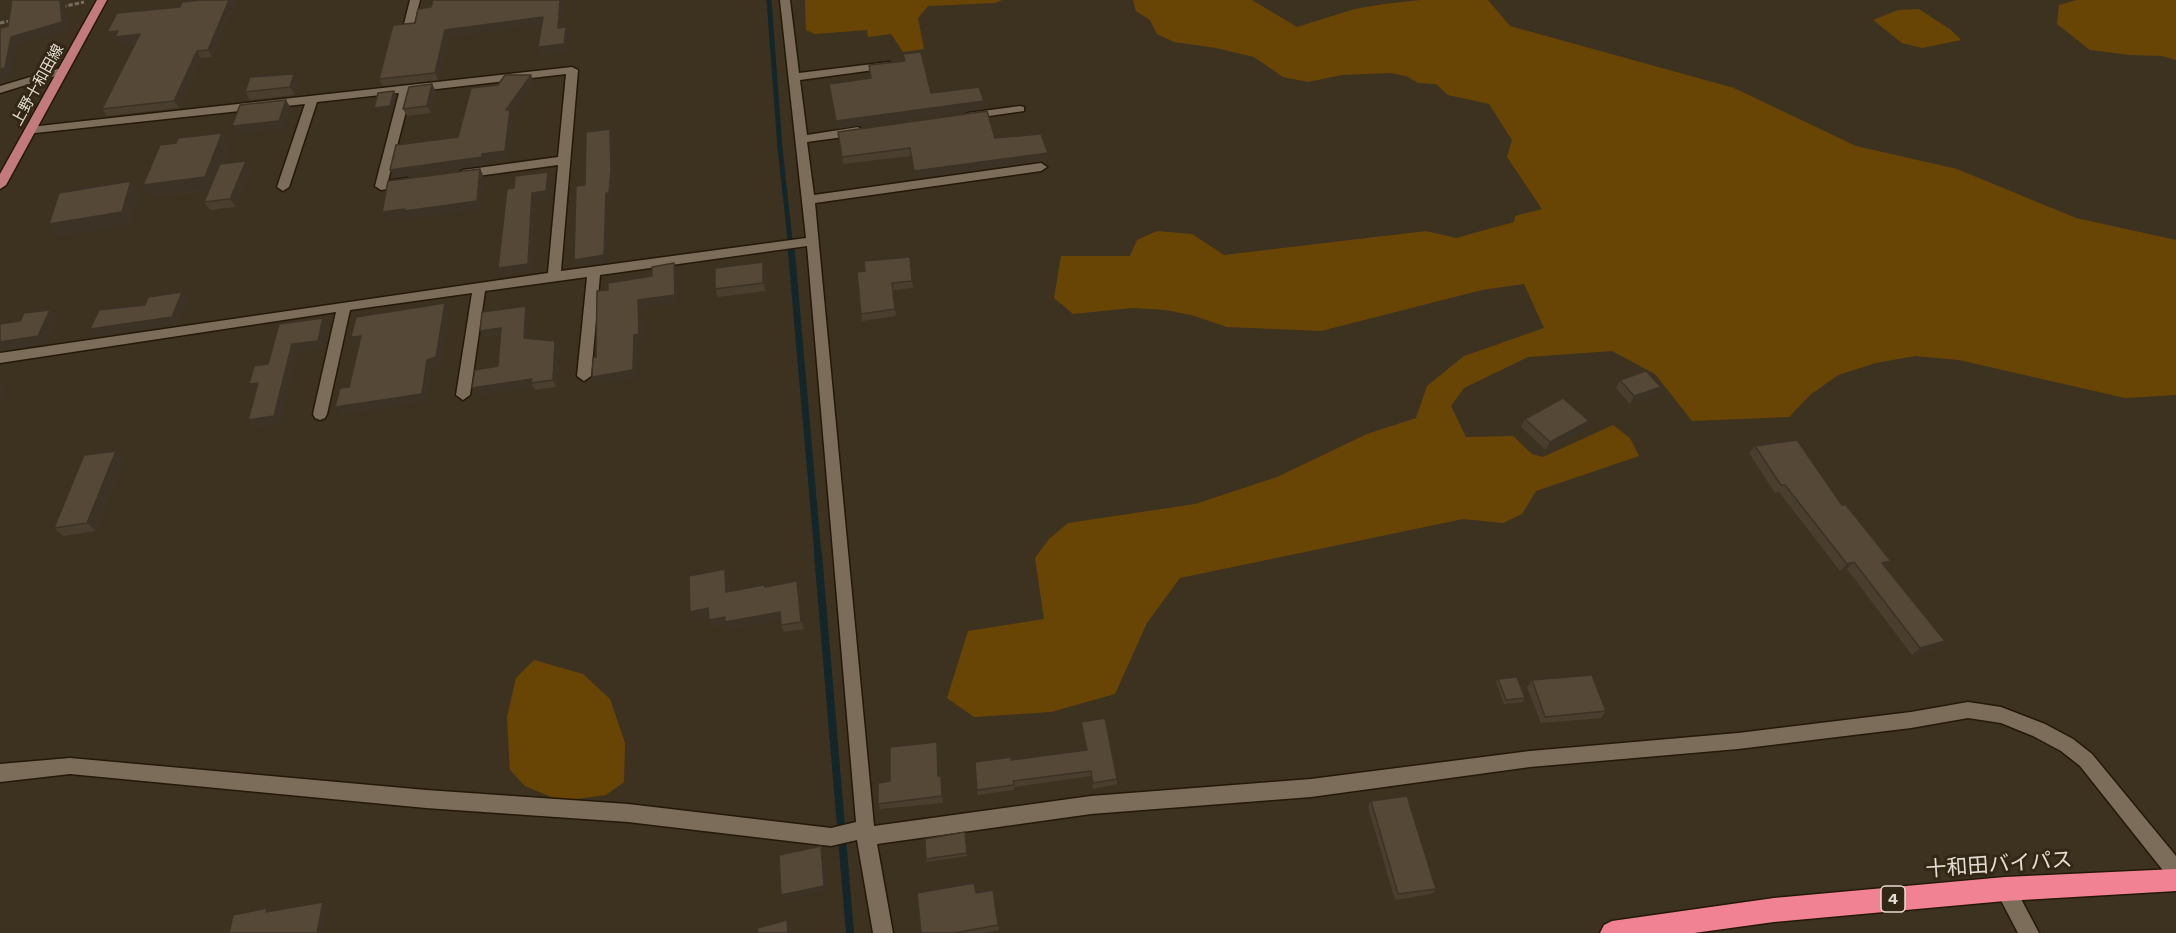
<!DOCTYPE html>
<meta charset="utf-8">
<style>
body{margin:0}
canvas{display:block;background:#3d3120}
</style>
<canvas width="2176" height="933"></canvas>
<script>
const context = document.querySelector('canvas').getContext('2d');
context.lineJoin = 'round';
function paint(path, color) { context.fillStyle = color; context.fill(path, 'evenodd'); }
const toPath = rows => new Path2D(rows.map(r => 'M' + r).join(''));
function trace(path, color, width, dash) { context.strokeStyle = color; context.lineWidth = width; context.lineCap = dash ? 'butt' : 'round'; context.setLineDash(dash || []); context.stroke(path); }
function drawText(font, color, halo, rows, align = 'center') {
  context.font = font + ' "Work Sans","Noto Sans JP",sans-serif'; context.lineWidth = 6; context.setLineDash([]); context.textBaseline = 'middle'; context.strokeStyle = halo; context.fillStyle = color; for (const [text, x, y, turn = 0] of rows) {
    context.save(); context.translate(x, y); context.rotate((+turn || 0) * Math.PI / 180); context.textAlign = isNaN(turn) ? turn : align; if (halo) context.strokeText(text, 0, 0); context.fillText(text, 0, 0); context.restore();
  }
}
const green = toPath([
 [805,0,1002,0,995,3,928,6,918,18,924,49,903,52,891,34,868,37,867,30,815,34,806,30],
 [1133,0,1252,0,1297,27,1355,9,1384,4,1420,0,1488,0,1510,26,1734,88,1856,146,1957,169,2076,218,2176,240,2176,395,2125,398,1959,360,1915,356,1876,363,1838,375,1810,395,1789,417,1692,421,1655,374,1612,351,1528,357,1464,388,1451,406,1466,437,1513,436,1532,454,1543,457,1613,425,1630,438,1639,456,1536,491,1522,514,1503,523,1463,519,1180,578,1147,623,1115,694,1051,712,974,717,947,698,968,631,1044,619,1035,558,1049,539,1068,523,1195,504,1277,477,1367,434,1416,418,1427,386,1464,356,1544,328,1524,284,1482,290,1321,331,1227,327,1191,315,1166,310,1132,308,1073,314,1054,298,1061,256,1130,256,1137,240,1157,231,1192,234,1224,255,1426,231,1456,238,1514,222,1515,216,1542,209,1507,157,1512,140,1489,104,1448,95,1436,84,1418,83,1406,76,1390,73,1342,75,1308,82,1283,77,1254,57,1216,48,1174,42,1157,34,1150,20,1136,11],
 [2077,0,2176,0,2176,60,2162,56,2130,55,2090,50,2057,24,2059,5],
 [1919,9,1951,30,1961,40,1922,48,1902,43,1873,20,1898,10],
 [534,660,583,674,610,699,625,743,624,782,606,795,561,801,525,786,510,770,507,717,516,678]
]);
const streamFar2 = toPath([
 [769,0,780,148,791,249]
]);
const streamFar1 = toPath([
 [791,247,818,555]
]);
const stream = toPath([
 [818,554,850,933]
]);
const path = toPath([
 [62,7,84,2],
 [0,23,14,20]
]);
const minor = toPath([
 [410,0,420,0,414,24,409,27,404,24,410,0],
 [780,0,790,0,799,73,889,62,895,65,889,68,800,80,807,135,858,127,864,131,858,135,807,142,814,195,1041,163,1047,167,1041,171,815,203,874,826,1091,796,1311,779,1530,751,1738,733,1911,712,1968,702,2001,707,2045,724,2073,739,2092,754,2176,856,2176,880,2169,878,2080,766,2061,751,2033,736,2001,723,1968,718,1911,728,1738,749,1530,767,1311,797,1091,814,877,844,893,933,873,933,857,840,831,846,628,822,426,808,70,774,0,782,0,764,70,758,426,790,628,804,831,828,856,822,807,246,600,275,591,376,584,381,577,376,587,277,485,291,470,395,463,400,456,395,472,293,350,310,327,414,325,418,320,420,315,418,313,414,336,312,0,363,0,353,548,273,558,165,463,178,457,174,463,170,558,157,566,74,411,92,388,181,407,178,413,182,407,186,381,190,375,186,399,93,317,102,289,187,283,191,277,187,305,104,26,134,24,131,30,127,572,67,578,70,561,271,806,238,780,0],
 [64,67,68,68,68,72,0,93,0,86,64,67],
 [1020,106,1024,107,1024,111,968,119,962,116,968,113,1020,106],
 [2005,879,2012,882,2039,933,2018,933,1995,889,1998,882,2005,879]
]);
const major = toPath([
 [97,0,107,0,6,185,0,189,0,174,97,0]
]);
const highway = toPath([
 [2176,869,2176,891,2005,901,1774,922,1694,933,1600,933,1604,925,1612,921,1774,898,2005,877,2176,869]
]);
const wall = toPath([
 [203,0,237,0,212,57,201,58,179,108,107,116,102,109,136,42,120,44,116,39,113,39],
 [564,0,561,27,566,27,569,34,566,51,541,54,538,47,542,24,448,37,438,80,383,86,379,79,415,23],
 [299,83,295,95,250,100,245,92],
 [436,91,431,113,407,116,403,109],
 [838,132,995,138,1048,153,1048,160,915,178,911,156,843,164],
 [230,145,223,164,246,161,251,170,236,207,210,210,204,202,209,190,153,197],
 [763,262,765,270,766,291,718,297,715,289],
 [911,264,913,288,893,290,896,316,862,321,861,314],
 [530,313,528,339,559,348,556,387,535,390,533,386,477,395,498,366,501,335,484,338],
 [1620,380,1661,387,1656,395,1630,404,1616,388],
 [1525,419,1589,421,1585,429,1546,450,1521,427],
 [1755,446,1842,505,1891,561,1885,567,1945,641,1937,648,1912,655,1847,569,1840,571,1779,492,1775,493,1749,453],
 [124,459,96,531,63,536,54,528],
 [725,569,728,576,729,592,764,585,765,587,799,588,804,629,784,632,781,625,780,619,728,629,726,624,712,627,709,620,709,616,694,619,690,612],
 [1498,679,1525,698,1523,702,1504,704,1496,682],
 [1532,680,1606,711,1601,718,1541,723,1527,687],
 [1081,722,1117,779,1117,784,1093,789,1091,776,1014,787,1014,790,978,795,977,790,1011,760,1086,750,1082,728],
 [937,742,939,749,939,776,943,782,943,803,880,809,878,804,890,781],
 [1371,801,1436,889,1432,894,1395,900,1368,807],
 [965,835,967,856,927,862,926,859],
 [993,890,999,930,983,933,921,933,976,893]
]);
const shadedWall = toPath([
 [60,0,65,0,68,30,17,45,11,76,4,78,3,83,0,84,0,69,11,37],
 [229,0,237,0,212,57,208,50],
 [560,0,564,0,561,35,558,28],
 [543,17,546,24,448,37,438,80,435,73,445,30],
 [566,27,569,34,566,51,541,54,538,47],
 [118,31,140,34,145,41,120,44,116,39,113,39,107,32],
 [197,51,201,58,179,108,174,101],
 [294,74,299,83,295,95,290,87],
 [531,75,534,83,512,114,514,118,509,158,486,162,486,165,395,178,390,170,482,154,506,110],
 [432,84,436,91,431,113,427,106],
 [394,91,396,96,392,110,377,112,374,108],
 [286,100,291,108,284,129,237,134,232,126],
 [984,101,984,109,837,129,836,121],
 [610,129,613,135,614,177,612,199,608,200,607,262,577,267,574,260],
 [222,133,230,145,214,189,153,197,143,185],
 [1048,153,1048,160,915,178,914,171],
 [246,161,251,170,236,207,230,199],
 [480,169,484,177,481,209,409,219,408,217,386,220,382,212],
 [548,172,551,180,549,198,536,200,532,271,502,276,498,268,532,193],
 [131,181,140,193,132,224,59,237,49,224],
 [763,262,765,270,766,291,763,283],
 [674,263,677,272,678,303,642,308,643,342,638,343,637,378,596,384,592,377,638,300],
 [182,292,188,299,178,324,96,336,90,329],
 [445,303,450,311,441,365,432,368,427,401,341,415,335,407,427,360],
 [526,306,530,313,528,346,524,338],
 [50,310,58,318,46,344,0,351,0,342],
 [323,318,329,326,323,349,298,352,280,424,254,428,248,420,292,344],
 [501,328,505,335,484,338,480,331],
 [361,336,366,344,357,345,351,337],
 [555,341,559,348,556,387,553,380],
 [532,379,531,383,533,386,477,395,472,388],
 [0,383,6,389,0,404],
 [258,383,256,392,249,384],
 [1661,387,1656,395,1630,404,1634,396],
 [1589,421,1585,429,1546,450,1550,442],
 [116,451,124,459,96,531,87,523],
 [1891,561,1884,568,1882,563],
 [1854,562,1847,569,1840,571,1847,564],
 [725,569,728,576,729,599,726,592],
 [797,581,799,588,804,629,801,622],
 [708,608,712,616,694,619,690,612],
 [780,612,782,619,728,629,726,624,712,627,709,620,725,617],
 [1945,641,1937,648,1912,655,1920,648],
 [937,742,939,749,939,782,938,776],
 [941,776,943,782,943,803,942,796],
 [821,846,823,852,827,891,784,900,781,895],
 [323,902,327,904,322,933,317,933],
 [787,920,790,925,791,933,788,933]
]);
const building = toPath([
 [12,0,60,0,62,22,11,37,5,68,0,69,0,28,8,26,12,0],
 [203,0,229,0,208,50,197,51,174,101,102,109,140,34,115,37,118,31,107,32,117,13,180,7,182,2,203,0],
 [433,0,560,0,558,28,566,27,564,44,538,47,543,17,445,30,435,73,379,79,393,25,415,23,418,9,431,7,433,0],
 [921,52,931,93,979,87,984,101,836,121,829,84,871,78,869,65,905,61,903,54,921,52],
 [294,74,290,87,245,92,250,77,294,74],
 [505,75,531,75,506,110,510,110,505,151,482,154,482,157,390,170,396,145,458,137,471,88,498,85,505,75],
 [432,84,427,106,403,109,409,87,432,84],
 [394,91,390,106,374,108,378,93,394,91],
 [286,100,279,121,232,126,240,105,286,100],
 [987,111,995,138,1041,134,1048,153,914,171,910,148,842,157,838,132,987,111],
 [610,129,611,170,609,193,606,193,604,255,574,260,576,186,585,185,586,132,610,129],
 [222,133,205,177,143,185,160,145,176,143,178,138,222,133],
 [246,161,230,199,204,202,220,164,246,161],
 [480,169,477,201,405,211,405,209,382,212,388,181,480,169],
 [548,172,546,191,532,193,528,264,498,268,507,189,514,188,515,176,548,172],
 [131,181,122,212,49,224,59,193,131,181],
 [910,257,912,281,892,283,895,309,861,314,857,272,865,271,864,261,910,257],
 [763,262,763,283,715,289,715,268,763,262],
 [674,263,675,295,638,300,639,334,634,335,633,370,592,377,593,358,596,357,597,291,608,290,608,283,652,276,652,267,674,263],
 [182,292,172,317,90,329,99,310,145,305,148,297,182,292],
 [445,303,436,357,427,360,422,394,335,407,340,388,349,387,361,336,351,337,356,317,445,303],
 [526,306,524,338,555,341,553,380,531,383,532,379,472,388,475,370,498,366,501,328,480,331,482,312,526,306],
 [50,310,38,336,0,342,0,324,20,321,24,313,50,310],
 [323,318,318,341,292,344,274,416,248,420,258,383,249,384,254,366,268,364,279,324,323,318],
 [1646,371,1661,387,1634,396,1620,380,1646,371],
 [1563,398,1589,421,1550,442,1525,419,1563,398],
 [1797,440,1842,505,1846,505,1891,561,1882,563,1945,641,1920,648,1854,562,1847,564,1785,485,1781,485,1755,446,1797,440],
 [116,451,87,523,54,528,84,455,116,451],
 [725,569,726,592,764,585,765,587,797,581,801,622,781,625,780,612,725,622,725,617,709,620,708,608,690,612,689,576,725,569],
 [1592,675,1606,711,1545,717,1532,680,1592,675],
 [1517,677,1525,698,1506,700,1498,679,1517,677],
 [1105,718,1117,779,1093,783,1091,771,1013,781,1014,785,977,790,975,762,1011,757,1011,760,1087,750,1081,722,1105,718],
 [937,742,938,776,941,776,942,796,878,804,878,783,890,781,890,747,937,742],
 [1407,796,1436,889,1398,894,1371,801,1407,796],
 [965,832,967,853,926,859,925,839,965,832],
 [821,846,824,886,781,895,779,855,821,846],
 [974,883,976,893,993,890,998,925,954,933,921,933,917,893,974,883],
 [323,902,317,933,229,933,233,915,267,908,266,912,323,902],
 [787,920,788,933,758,933,757,928,787,920]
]);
const farStreetnames = [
 ["上野十和田線",38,85,-61]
];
const shields = [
 [1893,899,24]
];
const shieldNames = [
 ["4",1893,899]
];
const nearStreetnames = [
 ["十和田バイパス",1999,865,-4]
];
paint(green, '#694505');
trace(streamFar2, '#13262a', 5);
trace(streamFar1, '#13262a', 7);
trace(stream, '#13262a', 8);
trace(minor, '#241808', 3);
trace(major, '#241808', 3);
trace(highway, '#241808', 3);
trace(path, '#786e5f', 3, [4.5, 2]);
paint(minor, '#7b6d5a');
paint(major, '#c27a7c');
paint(highway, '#f18293');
paint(wall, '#4a3e2e');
paint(shadedWall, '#3c3226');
paint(building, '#564836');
trace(building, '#3c3226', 1.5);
drawText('15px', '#e6ded3', '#332716', farStreetnames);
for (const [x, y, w] of shields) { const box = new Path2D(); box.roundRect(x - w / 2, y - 13, w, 26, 4.5); context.fillStyle = '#332716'; context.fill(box); trace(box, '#e6ded3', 1.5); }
drawText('bold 16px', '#e6ded3', null, shieldNames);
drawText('21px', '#e6ded3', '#332716', nearStreetnames);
</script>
